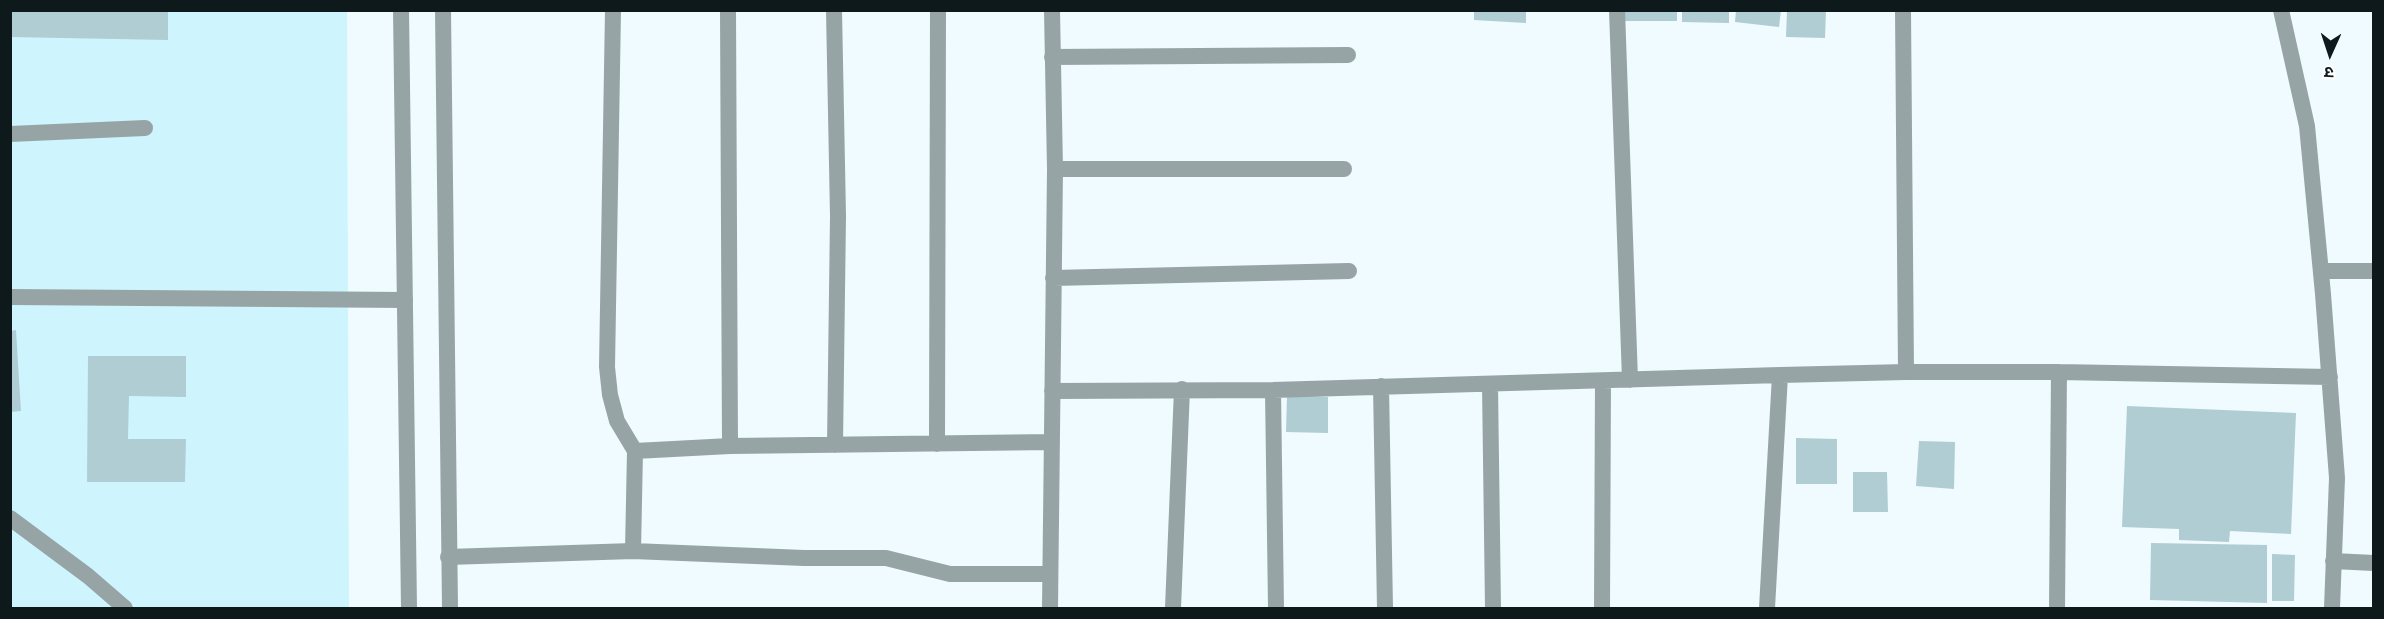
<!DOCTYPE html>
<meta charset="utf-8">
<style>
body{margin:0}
#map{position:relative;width:2384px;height:619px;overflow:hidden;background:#effbfe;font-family:"Roboto Serif","Noto Sans Devanagari",serif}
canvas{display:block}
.frame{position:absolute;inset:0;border:12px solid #0e191b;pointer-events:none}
.north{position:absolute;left:2300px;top:24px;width:60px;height:60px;-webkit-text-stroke:4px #fff;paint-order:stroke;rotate:183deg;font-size:16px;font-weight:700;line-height:24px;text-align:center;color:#0e191b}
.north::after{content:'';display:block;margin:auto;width:21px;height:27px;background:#0e191b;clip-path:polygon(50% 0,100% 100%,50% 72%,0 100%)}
</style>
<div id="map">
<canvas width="2384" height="619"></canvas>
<div class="frame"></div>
<div class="north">उ</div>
</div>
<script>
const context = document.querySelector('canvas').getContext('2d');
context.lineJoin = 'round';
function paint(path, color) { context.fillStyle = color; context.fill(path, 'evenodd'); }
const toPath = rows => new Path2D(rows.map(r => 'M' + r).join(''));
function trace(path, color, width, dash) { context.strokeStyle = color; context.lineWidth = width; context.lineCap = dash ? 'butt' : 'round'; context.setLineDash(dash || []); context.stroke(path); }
const built = toPath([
 [10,11,347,11,349,608,11,608]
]);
const building = toPath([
 [10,10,168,10,168,40,10,37],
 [1474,10,1526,10,1526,23,1474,20],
 [1625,10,1677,10,1677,21,1625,21],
 [1682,10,1729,10,1729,23,1682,22],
 [1736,10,1781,10,1779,27,1735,22],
 [1787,10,1826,10,1825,38,1786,37],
 [16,330,21,411,10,412,10,331],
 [88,356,186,356,186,397,129,396,128,439,186,439,185,482,87,482],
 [1287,396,1328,397,1328,433,1286,432],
 [2127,406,2296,413,2291,534,2230,531,2229,542,2179,540,2179,529,2122,527],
 [1796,438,1837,439,1837,484,1796,484],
 [1919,441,1955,442,1954,489,1916,486],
 [1853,472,1887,472,1888,512,1853,512],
 [2151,543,2267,545,2267,603,2150,600],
 [2272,554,2295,555,2294,601,2272,601]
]);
const service = toPath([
 [10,134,145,128],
 [10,518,88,576,125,608]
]);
const minor = toPath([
 [613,10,607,367,610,395,617,421,635,451],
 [728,10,730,446],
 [834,10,838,216,835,445],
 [1617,10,1630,380],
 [1903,10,1906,372],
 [2281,10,2307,126,2323,294,2337,478,2332,608],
 [1052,57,1348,55],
 [1055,169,1344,169],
 [2321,271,2374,271],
 [1053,278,1349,271],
 [10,297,405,300],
 [1780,375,1906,372,2059,372,2330,377],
 [1490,385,1493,608],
 [1381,386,1385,608],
 [1273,390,1276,608],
 [1052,391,1273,390,1780,375,1767,608],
 [937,444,938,10],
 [633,551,635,451,730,446,1052,442],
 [448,557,633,551,804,558,886,558,950,574,1050,574],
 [2333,561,2374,563],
 [1050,608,1055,169,1052,10],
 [1173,608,1182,389],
 [1602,608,1603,381],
 [2057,608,2059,372]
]);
const tertiary = toPath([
 [401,10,409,608],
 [443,10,450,608]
]);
paint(built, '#cef5fe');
paint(building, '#b0cdd3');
trace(service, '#97a4a6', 16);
trace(minor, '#97a4a6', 16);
trace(tertiary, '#97a4a6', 16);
</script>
